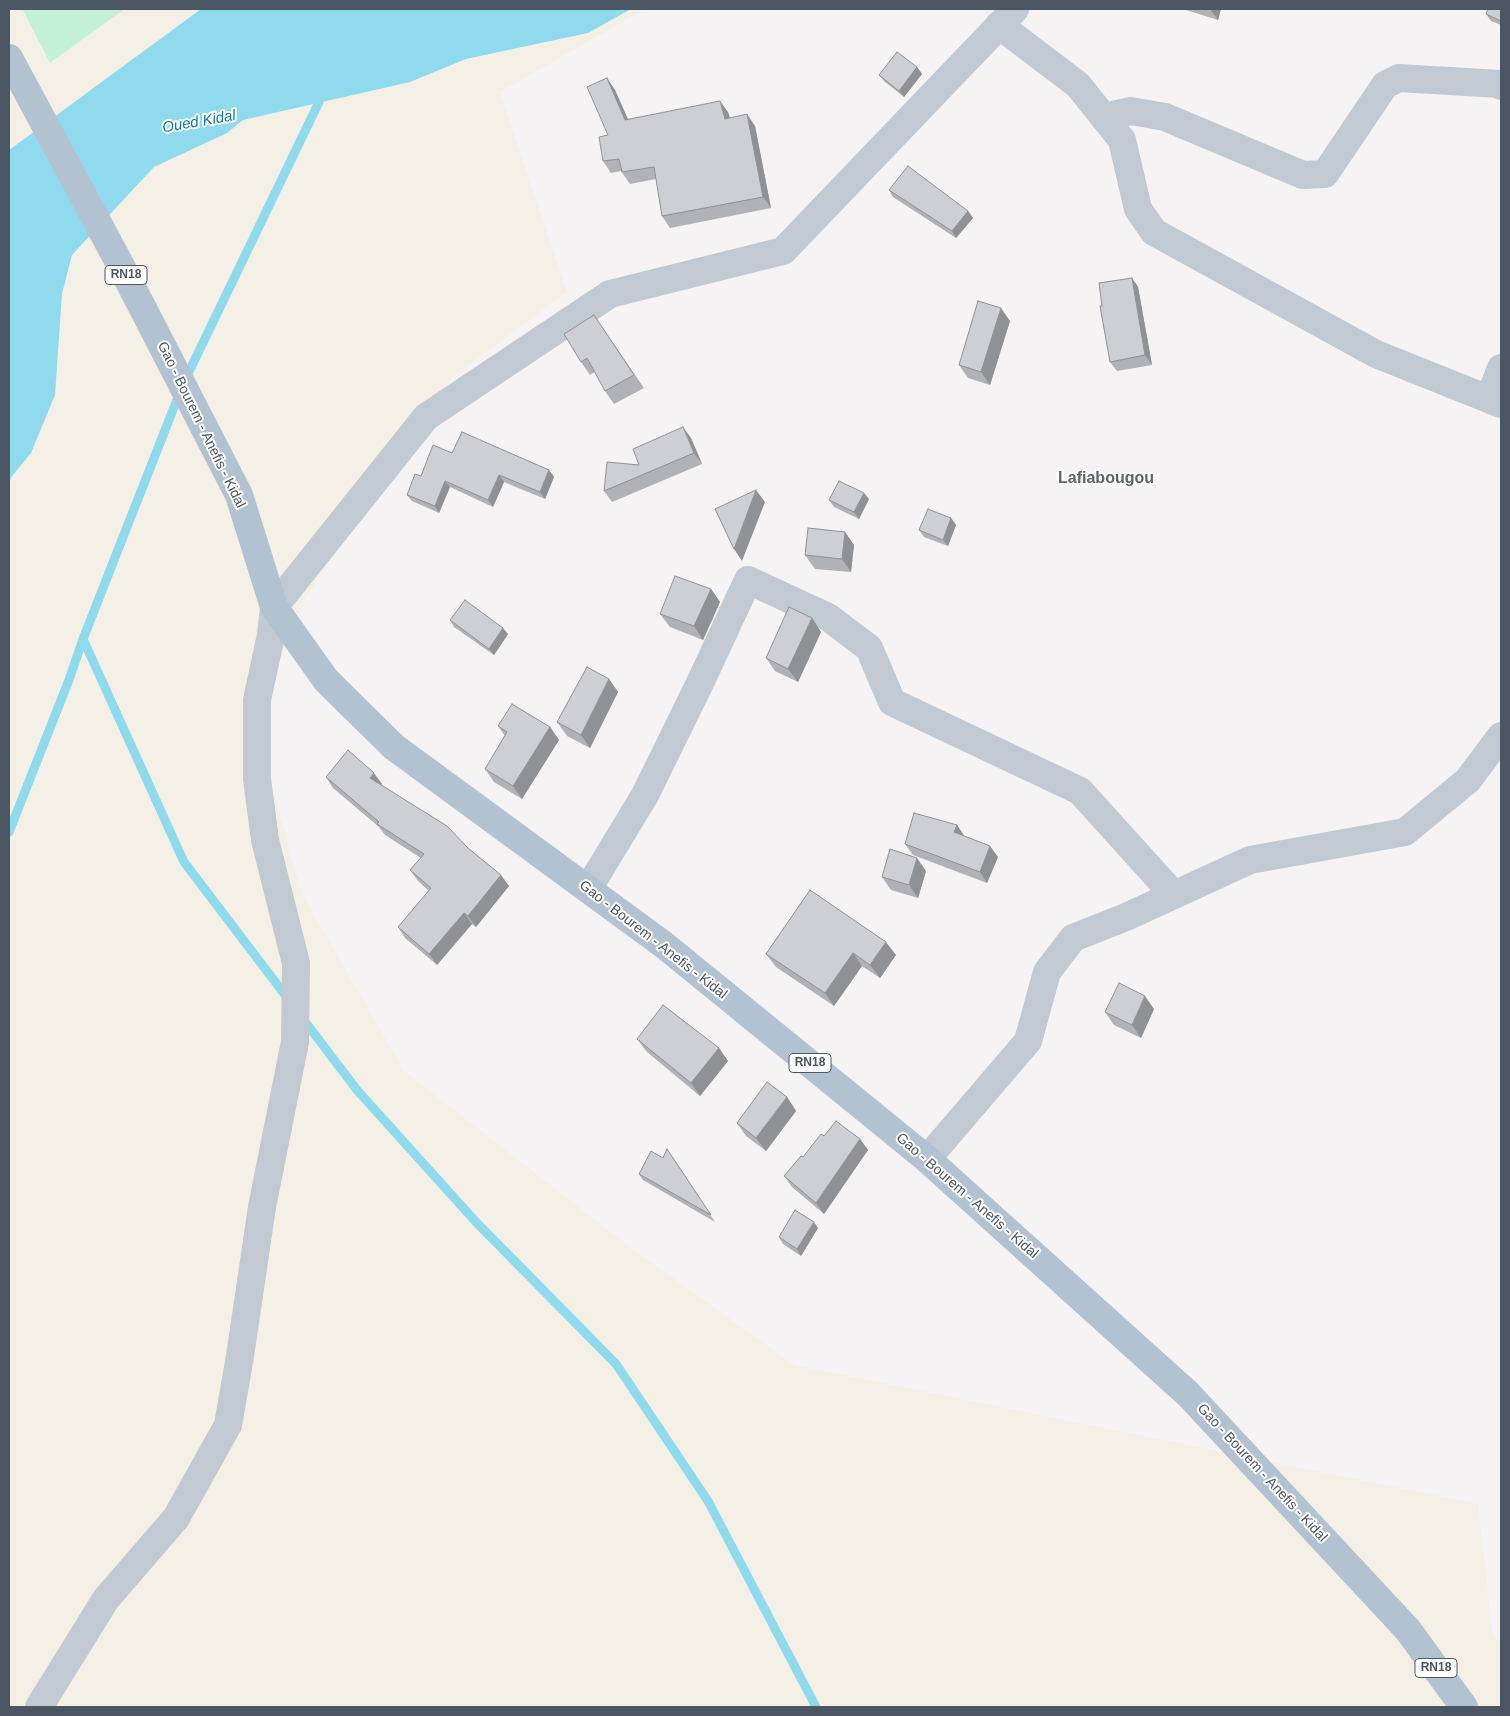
<!DOCTYPE html>
<style>
body{margin:0}
#map{position:relative;width:1510px;height:1716px;overflow:hidden;background:#f5f3f3;font-family:Helvetica,sans-serif}
canvas{display:block}
.frame{position:absolute;inset:0;border:10px solid #4a5661;pointer-events:none}
</style>
<div id="map">
<canvas width="1510" height="1716"></canvas>
<div class="frame"></div>
</div>
<script>
const context = document.querySelector('canvas').getContext('2d');
context.lineJoin = 'round';
function paint(path, color) { context.fillStyle = color; context.fill(path, 'evenodd'); }
const toPath = rows => new Path2D(rows.map(r => 'M' + r).join(''));
function trace(path, color, width, dash) { context.strokeStyle = color; context.lineWidth = width; context.lineCap = dash ? 'butt' : 'round'; context.setLineDash(dash || []); context.stroke(path); }
function drawText(font, color, halo, rows, align = 'center') {
  context.font = font + ' Helvetica,sans-serif'; context.lineWidth = 4; context.setLineDash([]); context.textBaseline = 'middle'; context.strokeStyle = halo; context.fillStyle = color; for (const [text, x, y, turn = 0] of rows) {
    context.save(); context.translate(x, y); context.rotate((+turn || 0) * Math.PI / 180); context.textAlign = isNaN(turn) ? turn : align; if (halo) context.strokeText(text, 0, 0); context.fillText(text, 0, 0); context.restore();
  }
}
const green = toPath([
 [22,9,125,9,50,63]
]);
const sand = toPath([
 [9,9,22,9,50,63,125,9,201,9,9,150],
 [631,9,645,9,500,92,567,292,450,379,306,597,253,720,302,894,404,1071,635,1251,794,1365,1478,1504,1493,1637,1501,1642,1501,1707,9,1707,9,480,31,453,55,395,62,294,72,255,154,167,227,133,243,120,410,82,466,59,588,33]
]);
const water = toPath([
 [201,9,631,9,588,33,466,59,410,82,243,120,227,133,154,167,72,255,62,294,55,395,31,453,9,480,9,150]
]);
const stream = toPath([
 [185,380,319,102],
 [83,639,184,862,289,1000],
 [9,832,69,680,83,639,180,392],
 [303,1019,357,1090,476,1222,616,1364,708,1501,816,1707]
]);
const minor = toPath([
 [999,25,1078,85,1122,140,1138,209,1154,232,1376,354,1501,404],
 [1104,117,1131,111,1165,117,1303,175,1325,174,1385,85,1399,78,1500,84,1501,86],
 [1489,399,1501,368],
 [588,889,645,795,700,683,748,580,828,617,869,648,892,702,1080,791,1174,895],
 [927,1159,1028,1041,1047,972,1073,938,1126,917,1250,860,1405,832,1468,780,1501,736],
 [39,1707,106,1599,176,1518,228,1425,240,1356,262,1207,295,1042,296,963,265,840,257,779,257,700,271,635,274,607,426,417,610,294,783,251,1015,9]
]);
const major = toPath([
 [9,58,121,266,239,495,274,607,326,680,394,747,664,945,927,1159,1188,1394,1408,1630,1464,1707]
]);
const wall = toPath([
 [1183,9,1221,9,1218,20],
 [1501,9,1501,25,1491,21,1486,14],
 [917,67,922,74,904,97,884,81,879,75],
 [607,78,615,90,628,119,728,112,730,118,755,126,771,208,670,228,662,216,656,179,630,184,621,171,611,173,603,161,608,135],
 [889,190,968,211,973,218,956,238,893,197],
 [1132,278,1138,287,1152,365,1117,371,1110,362,1102,306],
 [1010,321,990,385,968,378,959,365],
 [603,328,644,388,614,404,605,391,595,372,590,375,581,362],
 [691,438,702,464,612,502,604,491,639,465],
 [452,453,549,470,554,477,545,499,504,482,493,507,450,487,439,513,412,501,407,495,421,476],
 [869,499,859,519,834,507,829,500],
 [951,518,956,525,948,546,924,537,919,530],
 [845,532,854,545,851,572,815,569,805,555],
 [711,589,720,602,703,640,670,627,660,614],
 [812,618,821,632,798,682,775,671,766,658],
 [450,620,508,634,494,655,454,627],
 [609,679,618,692,590,748,567,736,557,722],
 [498,726,550,727,559,740,522,799,494,782,485,769,505,736],
 [326,777,382,784,381,785,468,848,509,886,476,927,472,924,437,965,405,938,398,927,429,891,418,881,410,870,421,858,385,835,379,827,333,788],
 [957,825,964,836,998,857,987,883,913,855,905,844],
 [926,871,918,898,891,890,882,877],
 [810,890,896,955,880,978,862,966,834,1006,776,967,766,954],
 [1154,1009,1141,1038,1114,1025,1105,1012],
 [637,1039,719,1048,728,1061,700,1096,647,1052],
 [787,1097,796,1111,766,1151,746,1136,737,1123],
 [824,1136,860,1139,868,1150,824,1214,792,1187,784,1176],
 [667,1149,715,1222,643,1180,639,1174,663,1158],
 [818,1228,801,1256,783,1244,779,1237]
]);
const shadedWall = toPath([
 [1210,9,1221,9,1218,20],
 [917,67,922,74,904,97,899,91],
 [607,78,615,90,633,131,625,120],
 [720,101,728,112,733,130,725,119],
 [747,114,755,126,771,208,763,197],
 [968,211,973,218,956,238,952,231],
 [1132,278,1138,287,1152,365,1145,355],
 [1001,308,1010,321,990,385,981,372],
 [683,427,691,438,702,464,694,453],
 [549,470,554,477,545,499,540,492],
 [499,475,504,482,493,507,488,500],
 [445,481,450,487,439,513,435,506],
 [756,490,765,502,742,561,734,549],
 [864,493,869,499,859,519,854,512],
 [951,518,956,525,948,546,943,540],
 [845,532,854,545,851,572,842,559],
 [711,589,720,602,703,640,694,626],
 [812,618,821,632,798,682,788,669],
 [503,628,508,634,494,655,489,649],
 [609,679,618,692,590,748,581,735],
 [550,727,559,740,522,799,513,786],
 [374,773,382,784,378,789,370,778],
 [957,825,965,837,954,832],
 [990,846,998,857,987,883,980,872],
 [917,858,926,871,918,898,909,885],
 [501,875,509,886,476,927,468,916],
 [464,913,472,924,437,965,429,954],
 [886,942,896,955,880,978,870,965],
 [853,953,862,966,834,1006,825,993],
 [1145,996,1154,1009,1141,1038,1132,1025],
 [719,1048,728,1061,700,1096,691,1083],
 [787,1097,796,1111,766,1151,756,1138],
 [860,1139,868,1150,824,1214,816,1203],
 [814,1222,818,1228,801,1256,797,1249]
]);
const building = toPath([
 [1488,9,1501,9,1501,21,1486,14,1488,9],
 [897,52,917,67,899,91,879,75,897,52],
 [607,78,625,120,720,101,725,119,747,114,763,197,662,216,654,167,622,172,619,159,603,161,599,137,608,135,587,87,607,78],
 [908,166,968,211,952,231,889,190,908,166],
 [1132,278,1145,355,1110,362,1100,306,1102,306,1099,283,1132,278],
 [978,301,1001,308,981,372,959,365,978,301],
 [594,315,634,375,605,391,587,358,581,362,564,334,594,315],
 [683,427,694,453,604,491,607,462,639,465,633,449,683,427],
 [462,432,549,470,540,492,499,475,488,500,445,481,435,506,407,495,415,474,421,476,433,445,452,453,462,432],
 [839,481,864,493,854,512,829,500,839,481],
 [756,490,734,549,715,509,756,490],
 [928,509,951,518,943,540,919,530,928,509],
 [808,528,845,532,842,559,805,555,808,528],
 [675,576,711,589,694,626,660,614,675,576],
 [465,600,503,628,489,649,450,620,465,600],
 [789,607,812,618,788,669,766,658,789,607],
 [587,667,609,679,581,735,557,722,587,667],
 [512,704,550,727,513,786,485,769,507,732,498,726,512,704],
 [348,750,374,773,370,778,447,826,468,848,501,875,468,916,464,913,429,954,398,927,431,888,410,870,424,854,377,824,379,822,326,777,348,750],
 [914,813,957,825,954,832,990,846,980,872,905,844,914,813],
 [890,849,917,858,909,885,882,877,890,849],
 [810,890,886,942,870,965,853,953,825,993,766,954,810,890],
 [1119,983,1145,996,1132,1025,1105,1012,1119,983],
 [663,1005,719,1048,691,1083,637,1039,663,1005],
 [767,1082,787,1097,756,1138,737,1123,767,1082],
 [836,1121,860,1139,816,1203,784,1176,801,1156,803,1157,821,1134,824,1136,836,1121],
 [667,1149,711,1215,639,1174,651,1151,663,1158,667,1149],
 [795,1210,814,1222,797,1249,779,1237,795,1210]
]);
const shields = [
 [126,275,42],
 [810,1063,42],
 [1436,1668,42]
];
const shieldNames = [
 ["RN18",126,275],
 ["RN18",810,1063],
 ["RN18",1436,1668]
];
const streetNames = [
 ["Gao - Bourem - Anefis - Kidal",201,425,64],
 ["Gao - Bourem - Anefis - Kidal",653,940,38],
 ["Gao - Bourem - Anefis - Kidal",967,1196,41],
 ["Gao - Bourem - Anefis - Kidal",1262,1473,47]
];
const waterNames = [
 ["Oued Kidal",199,122,-10]
];
const quarterNames = [
 ["Lafiabougou",1106,479]
];
paint(green, '#c3f1d5');
paint(sand, '#f5f0e5');
paint(water, '#90daee');
trace(stream, '#90daee', 9);
trace(minor, '#c1cad2', 28);
trace(major, '#b3c2d1', 28);
paint(wall, '#b0b2b7');
paint(shadedWall, '#909195');
paint(building, '#cdcfd5');
trace(building, '#909195', 1);
for (const [x, y, w] of shields) { const box = new Path2D(); box.roundRect(x - w / 2, y - 9.5, w, 19, 4); context.fillStyle = '#fff'; context.fill(box); trace(box, '#4a5661', 1); }
drawText('bold 12px', '#4a5661', null, shieldNames);
drawText('14px', '#4a5661', '#fff', streetNames);
drawText('italic 15px', '#0c7c9b', '#fff', waterNames);
drawText('bold 16px', '#5f6368', '#fff', quarterNames);
</script>
